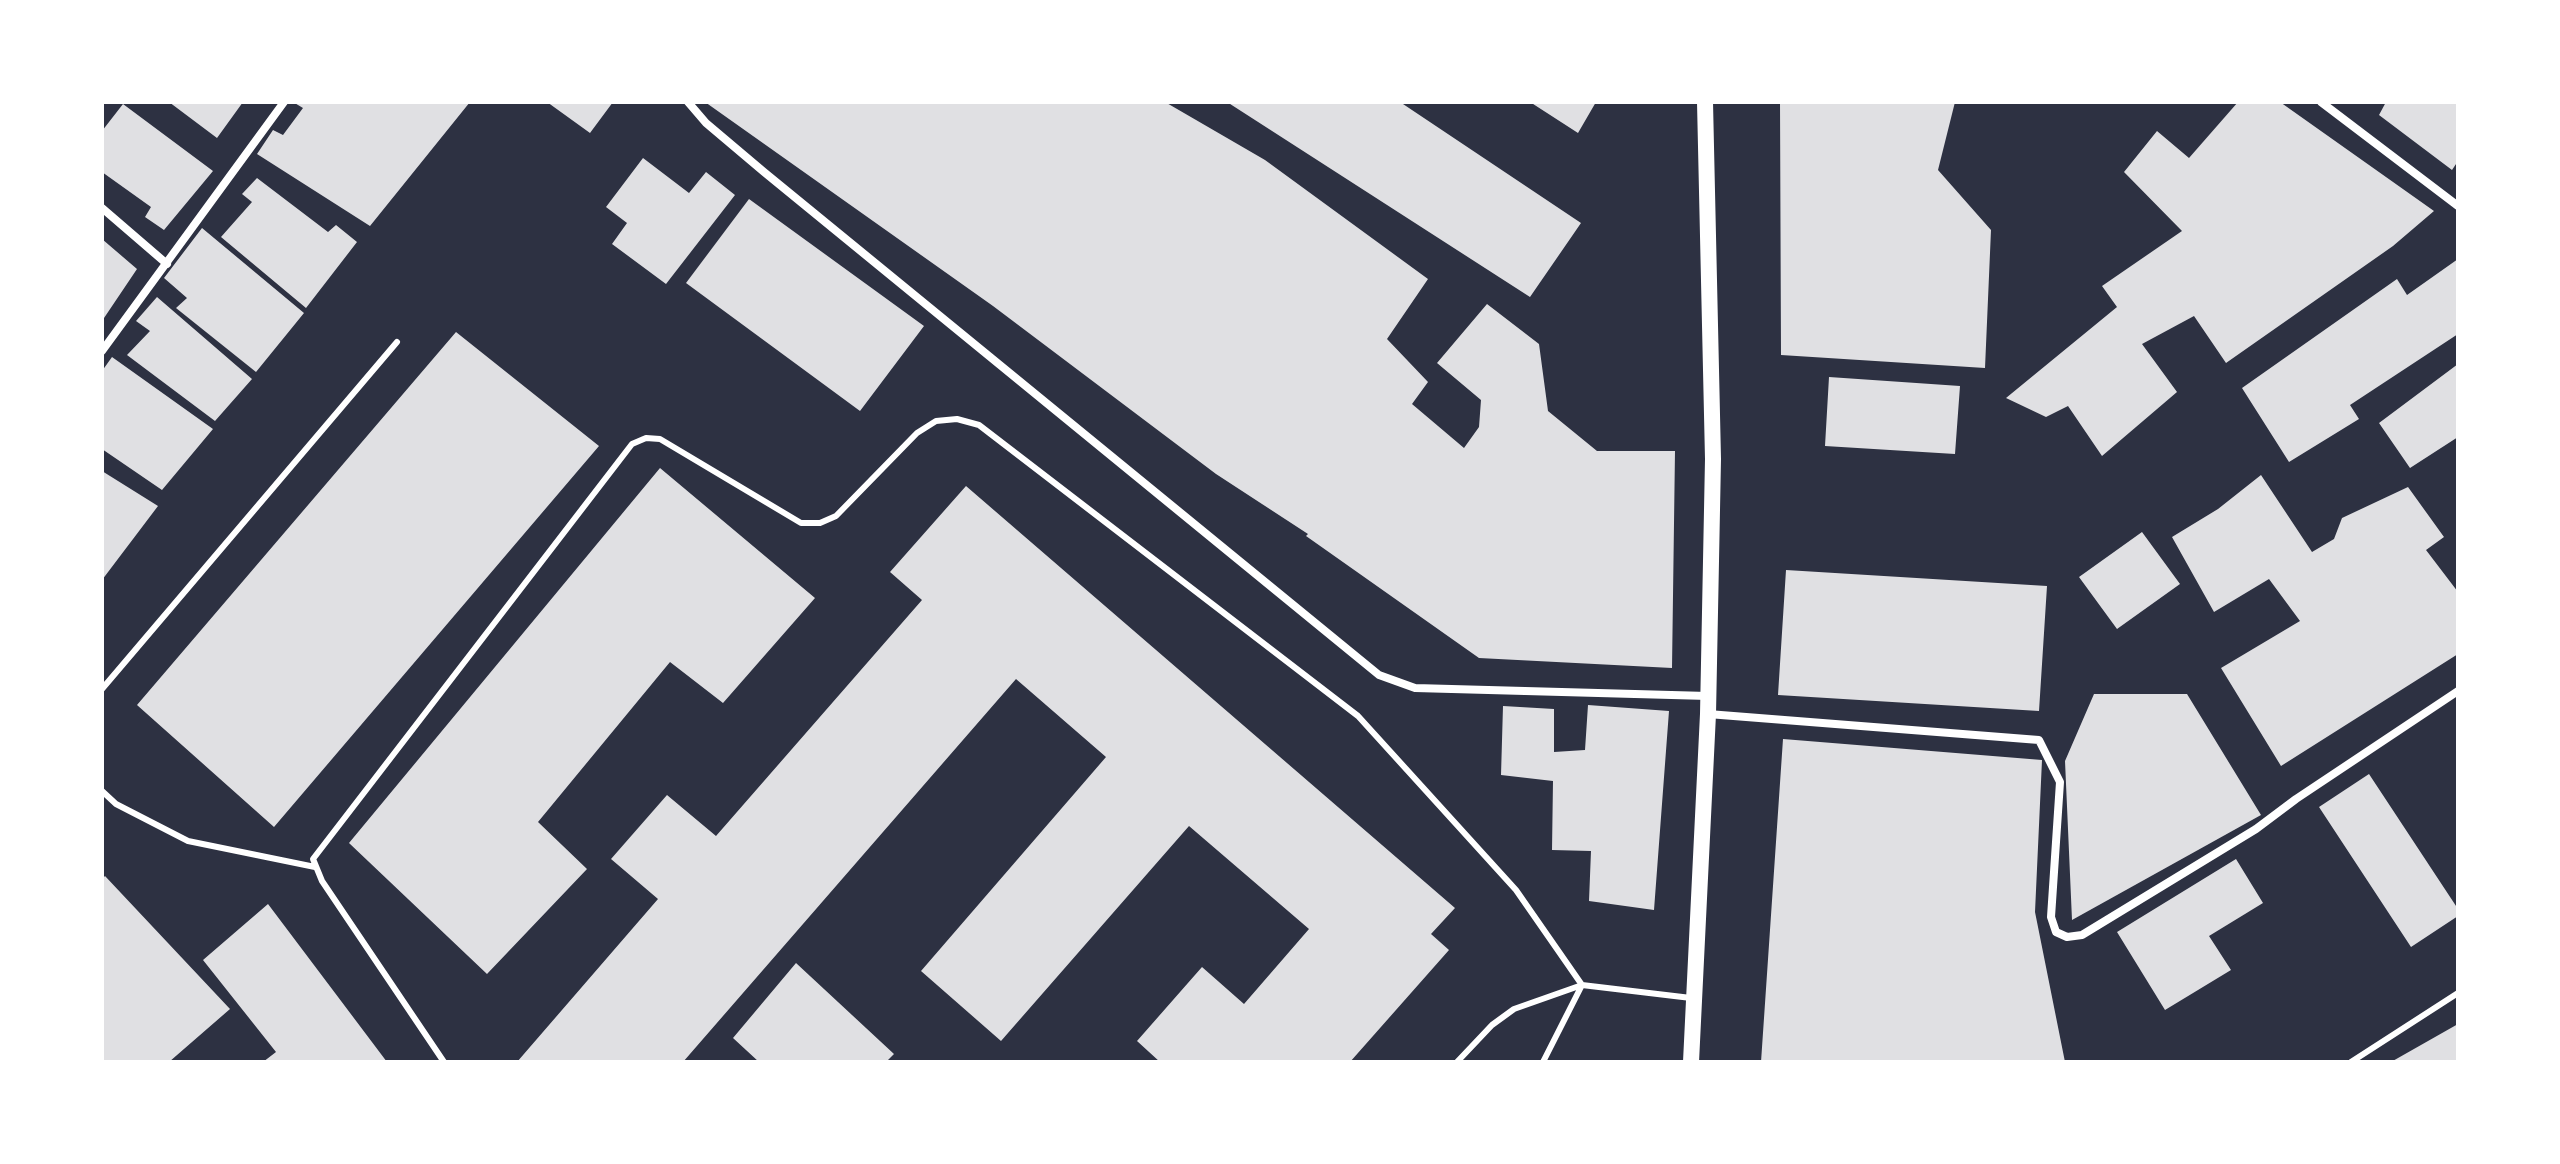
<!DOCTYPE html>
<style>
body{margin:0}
#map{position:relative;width:2560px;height:1164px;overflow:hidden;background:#2d3142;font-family:"Fira Sans Condensed",sans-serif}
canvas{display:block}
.frame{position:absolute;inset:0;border:104px solid #fff;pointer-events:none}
</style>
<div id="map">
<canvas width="2560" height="1164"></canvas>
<div class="frame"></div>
</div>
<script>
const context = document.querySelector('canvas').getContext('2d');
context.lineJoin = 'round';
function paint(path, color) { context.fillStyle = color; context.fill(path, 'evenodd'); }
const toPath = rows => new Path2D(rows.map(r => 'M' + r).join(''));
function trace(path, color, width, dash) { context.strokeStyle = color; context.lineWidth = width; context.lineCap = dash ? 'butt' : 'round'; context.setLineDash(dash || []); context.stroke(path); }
const building = toPath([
 [169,102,243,102,217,138],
 [293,102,470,102,370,226,257,154,273,130,283,135,303,108],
 [547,102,613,102,590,133],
 [705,102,1165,102,1265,160,1428,279,1387,339,1428,382,1412,404,1464,448,1479,427,1481,400,1437,363,1487,304,1539,344,1548,411,1597,451,1675,451,1672,668,1479,658,1306,536,1308,534,1216,474,993,306],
 [1227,102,1400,102,1581,223,1530,297],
 [1530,102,1596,102,1578,133],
 [1780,102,1955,102,1938,170,1991,230,1985,368,1781,355],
 [2238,102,2280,102,2434,211,2393,246,2226,363,2194,316,2142,344,2177,392,2102,456,2068,406,2046,417,2006,398,2117,307,2102,286,2182,231,2124,172,2157,131,2189,158],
 [2386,102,2458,102,2458,161,2452,170,2379,115],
 [123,104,213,171,164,230,145,217,151,207,102,172,102,131],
 [643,158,689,193,706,172,735,195,666,284,612,244,627,223,606,207],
 [257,178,328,232,336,225,357,242,306,308,221,237,252,202,242,194],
 [749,199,924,326,860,411,686,283],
 [202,228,304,313,256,372,176,308,187,298,164,278],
 [102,239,137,269,102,321],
 [2458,259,2458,334,2350,405,2359,419,2289,462,2242,388,2397,279,2407,295],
 [157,297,252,379,215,421,127,355,150,331,136,321],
 [456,332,599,446,274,827,137,705],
 [112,357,213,429,162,490,102,449,102,371],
 [2458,364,2458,437,2410,468,2379,423],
 [1829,377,1960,386,1955,454,1825,446],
 [660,468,815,598,723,703,670,662,538,822,587,869,487,974,349,843],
 [102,471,158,506,102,580],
 [2261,475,2312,552,2334,539,2342,518,2408,487,2444,537,2426,550,2458,592,2458,654,2281,766,2221,668,2300,621,2269,579,2214,612,2172,537,2218,509],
 [966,486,1455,908,1431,934,1449,950,1350,1062,1160,1062,1137,1041,1202,967,1244,1004,1309,929,1189,826,1001,1041,921,971,1106,757,1016,679,683,1062,517,1062,658,899,611,859,667,795,716,836,922,600,890,572],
 [2142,532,2180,584,2117,629,2079,577],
 [1786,570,2047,586,2039,711,1778,695],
 [2094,694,2187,694,2261,815,2072,920,2065,761],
 [1588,705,1669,711,1654,910,1589,901,1591,851,1552,850,1553,781,1501,775,1503,706,1554,709,1554,752,1585,750],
 [1783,739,2042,760,2035,912,2065,1062,1761,1062],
 [2369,774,2458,909,2458,916,2411,947,2319,807],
 [2236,859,2263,903,2209,936,2231,970,2165,1010,2117,932],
 [105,876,230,1009,169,1062,102,1062,102,879],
 [268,904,387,1062,263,1062,276,1052,203,960],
 [796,963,894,1054,886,1062,759,1062,733,1038],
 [2458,1024,2458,1062,2391,1062]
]);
const service = toPath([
 [102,689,397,342],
 [102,791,116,804,188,841,315,867],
 [444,1062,322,881,313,859,632,444,646,438,660,439,801,523,820,523,836,516,917,433,936,421,957,419,979,425,1358,716,1516,890,1582,985],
 [1457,1062,1492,1025,1514,1009,1582,985,1691,998],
 [1543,1062,1582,985],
 [2351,1062,2458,993]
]);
const minor = toPath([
 [688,102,706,123,764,172,1379,675,1415,688,1708,696],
 [2321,102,2458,206],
 [102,208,167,264],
 [102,351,284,102],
 [1708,714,2039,740,2060,782,2051,917,2056,932,2067,937,2082,935,2256,829,2296,799,2458,691]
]);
const secondary = toPath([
 [1691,1062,1708,714,1713,459,1705,102]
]);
paint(building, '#e0e0e3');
trace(service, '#fff', 6);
trace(minor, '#fff', 8);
trace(secondary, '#fff', 16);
</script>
